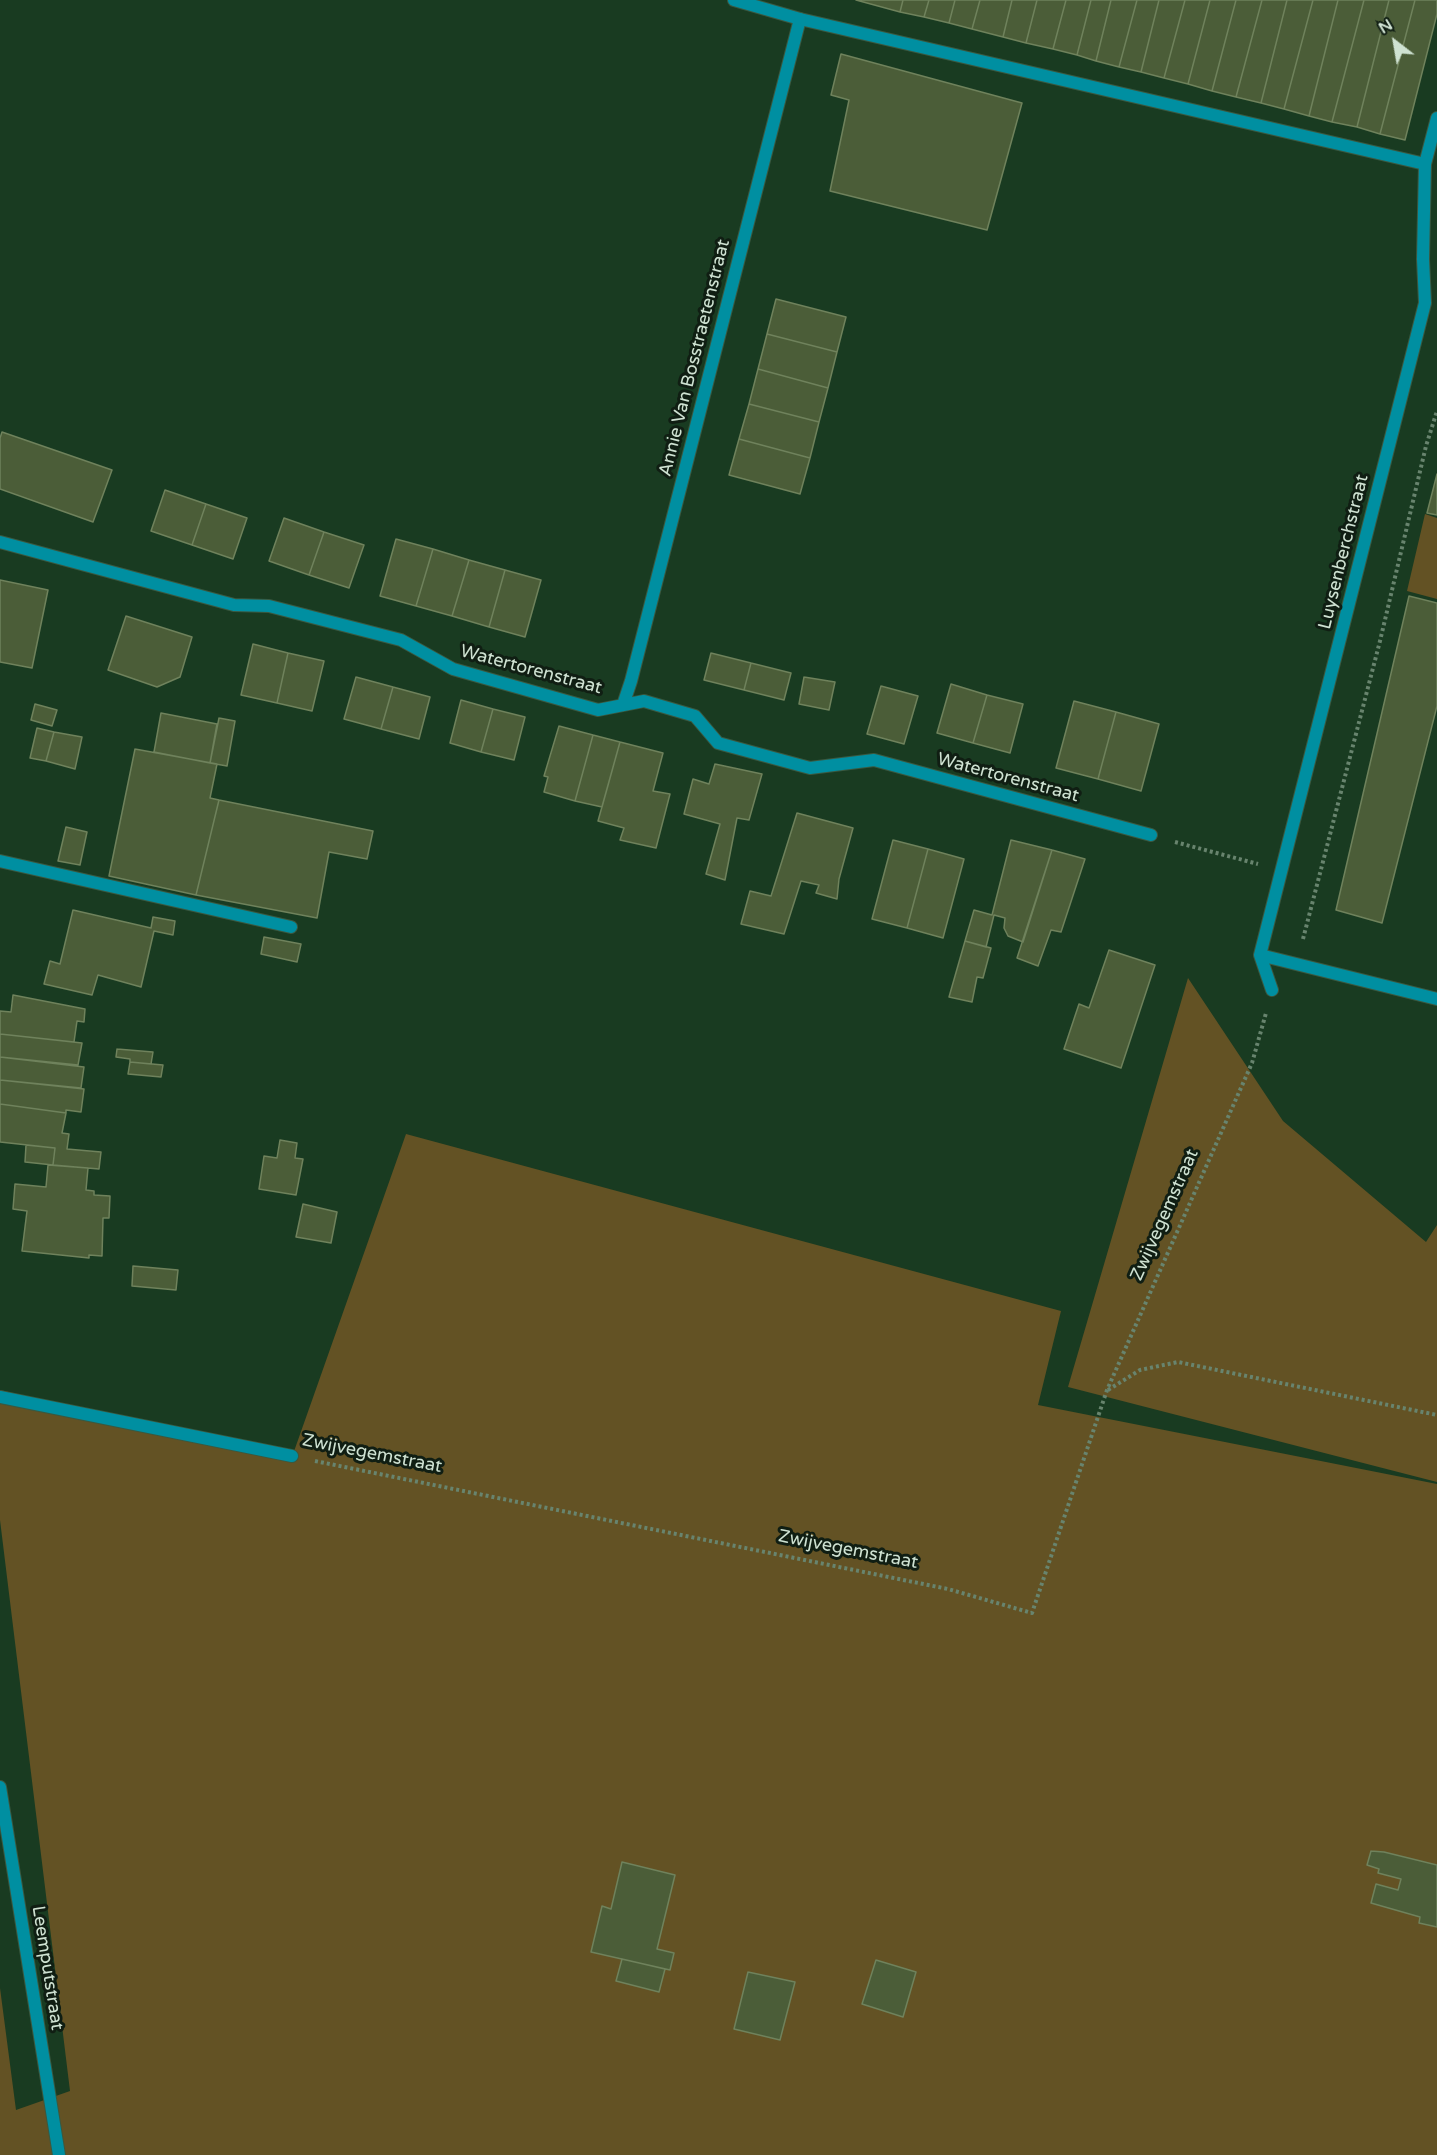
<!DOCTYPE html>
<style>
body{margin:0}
#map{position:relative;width:1437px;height:2155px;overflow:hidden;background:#193b21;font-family:"Varela Round",sans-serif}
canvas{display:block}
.north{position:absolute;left:1365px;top:12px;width:60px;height:60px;-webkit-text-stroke:4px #101e13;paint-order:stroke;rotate:329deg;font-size:16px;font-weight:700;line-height:24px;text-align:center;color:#cfe2d2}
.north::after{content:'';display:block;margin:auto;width:21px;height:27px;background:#cfe2d2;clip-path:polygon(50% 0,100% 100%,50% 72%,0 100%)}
</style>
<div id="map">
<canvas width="1437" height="2155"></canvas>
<div class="north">N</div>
</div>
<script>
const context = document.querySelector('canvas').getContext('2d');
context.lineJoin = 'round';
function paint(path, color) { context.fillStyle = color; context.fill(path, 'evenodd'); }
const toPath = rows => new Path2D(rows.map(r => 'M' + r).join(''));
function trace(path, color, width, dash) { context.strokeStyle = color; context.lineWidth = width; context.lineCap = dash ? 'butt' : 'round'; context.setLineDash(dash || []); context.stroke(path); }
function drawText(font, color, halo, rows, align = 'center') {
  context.font = font + ' "Varela Round",sans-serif'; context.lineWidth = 6; context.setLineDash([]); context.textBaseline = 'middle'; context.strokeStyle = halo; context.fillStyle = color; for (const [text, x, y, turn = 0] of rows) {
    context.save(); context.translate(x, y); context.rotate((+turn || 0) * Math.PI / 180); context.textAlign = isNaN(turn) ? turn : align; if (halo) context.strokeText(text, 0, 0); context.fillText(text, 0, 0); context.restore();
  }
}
const green = toPath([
 [1425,514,1437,518,1437,599,1407,591],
 [1188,978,1283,1121,1426,1242,1437,1225,1437,1482,1068,1387],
 [406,1134,1061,1311,1038,1405,1437,1484,1437,2155,0,2155,0,1988,16,2110,70,2091,0,1520,0,1390,292,1457]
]);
const building = toPath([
 [856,0,903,0,900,12,856,0],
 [903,0,929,0,924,17,900,12,903,0],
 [929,0,955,0,949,23,924,17,929,0],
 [955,0,980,0,972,29,949,23,955,0],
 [980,0,1012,0,1003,37,972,29,980,0],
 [1012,0,1037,0,1026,43,1003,37,1012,0],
 [1037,0,1066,0,1053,49,1026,43,1037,0],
 [1066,0,1091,0,1077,55,1053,49,1066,0],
 [1091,0,1111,0,1096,61,1077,55,1091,0],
 [1111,0,1137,0,1119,67,1096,61,1111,0],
 [1137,0,1159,0,1141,72,1119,67,1137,0],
 [1159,0,1185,0,1164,78,1141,72,1159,0],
 [1185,0,1210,0,1188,84,1164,78,1185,0],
 [1210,0,1236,0,1212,91,1188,84,1210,0],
 [1236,0,1262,0,1236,97,1212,91,1236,0],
 [1262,0,1287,0,1261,103,1236,97,1262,0],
 [1287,0,1313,0,1284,109,1261,103,1287,0],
 [1313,0,1338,0,1309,116,1284,109,1313,0],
 [1338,0,1364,0,1332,122,1309,116,1338,0],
 [1364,0,1389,0,1357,127,1332,122,1364,0],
 [1389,0,1415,0,1380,134,1357,127,1389,0],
 [1415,0,1437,0,1437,14,1405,140,1380,134,1415,0],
 [841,54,1022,103,987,230,830,191,849,100,831,95,841,54],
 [776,299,846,317,837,352,767,334,776,299],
 [767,334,837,352,828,388,758,369,767,334],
 [758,369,828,388,819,422,749,404,758,369],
 [749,404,819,422,810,458,739,439,749,404],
 [2,432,112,470,93,522,0,489,0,438,2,432],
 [739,439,810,458,800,494,729,475,739,439],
 [1437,474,1437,515,1427,513,1437,474],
 [165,490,206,504,192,545,151,531,165,490],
 [206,504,247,518,233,559,192,545,206,504],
 [284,518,324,532,309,575,269,561,284,518],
 [324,532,364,545,349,588,309,575,324,532],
 [396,539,433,549,416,606,380,596,396,539],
 [433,549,469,560,452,616,416,606,433,549],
 [469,560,505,570,489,627,452,616,469,560],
 [505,570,541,580,525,637,489,627,505,570],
 [0,580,48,590,32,668,0,662,0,580],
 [1409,596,1437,603,1437,706,1382,923,1336,910,1409,596],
 [126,616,192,637,180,677,157,687,108,670,126,616],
 [253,644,288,653,277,703,241,695,253,644],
 [288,653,324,661,312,711,277,703,288,653],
 [711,653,751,663,744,690,704,680,711,653],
 [751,663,791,673,784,700,744,690,751,663],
 [356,677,393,687,381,729,344,719,356,677],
 [804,677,835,682,829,710,799,704,804,677],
 [951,684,987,695,973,743,937,733,951,684],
 [881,686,918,696,904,744,867,734,881,686],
 [393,687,430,697,419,739,381,729,393,687],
 [987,695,1023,704,1010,753,973,743,987,695],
 [461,700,493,709,481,752,450,743,461,700],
 [1074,701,1116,712,1098,779,1056,768,1074,701],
 [35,704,57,710,52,726,31,720,35,704],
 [493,709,525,717,514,760,481,752,493,709],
 [1116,712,1159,724,1141,791,1098,779,1116,712],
 [161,713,217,724,210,763,154,752,161,713],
 [219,718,235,721,227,766,210,763,219,718],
 [559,726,593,735,575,801,544,792,548,777,544,776,559,726],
 [37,728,54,732,46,761,30,758,37,728],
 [54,732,82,737,75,769,46,761,54,732],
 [593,735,620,742,602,807,575,801,593,735],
 [620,742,663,753,653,791,670,794,656,848,620,840,624,828,598,821,620,742],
 [135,749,217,764,210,798,219,800,196,895,109,876,135,749],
 [715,764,762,774,749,820,737,818,725,880,706,874,720,824,684,814,693,779,709,784,715,764],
 [219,800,373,831,367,859,329,852,317,918,196,895,219,800],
 [797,813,853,828,839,879,837,899,816,893,819,885,801,881,784,934,741,924,750,891,771,896,797,813],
 [66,827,87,832,80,865,58,861,66,827],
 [893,840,928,849,907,928,872,919,893,840],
 [1011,840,1052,850,1023,942,1008,936,1004,928,1005,918,994,915,986,947,965,941,974,910,992,915,1011,840],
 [928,849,964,859,943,938,907,928,928,849],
 [1052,850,1085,859,1061,932,1051,930,1038,966,1017,958,1052,850],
 [73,910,151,928,153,917,175,921,173,935,154,931,141,987,98,975,92,995,44,984,50,961,60,964,73,910],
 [264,937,301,944,297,962,261,954,264,937],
 [965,941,991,948,983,978,977,977,972,1002,949,997,965,941],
 [1109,950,1155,965,1121,1068,1064,1049,1079,1004,1089,1008,1109,950],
 [13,995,85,1009,84,1022,77,1021,74,1042,0,1034,0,1011,11,1012,13,995],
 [0,1034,82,1043,78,1065,0,1057,0,1034],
 [117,1049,153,1052,151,1064,130,1062,130,1059,116,1057,117,1049],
 [0,1057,84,1067,81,1088,0,1080,0,1057],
 [130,1062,163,1065,161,1077,128,1074,130,1062],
 [0,1080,84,1089,81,1112,66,1110,66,1113,0,1104,0,1080],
 [0,1104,66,1113,62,1133,69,1134,67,1149,101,1152,99,1169,53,1165,55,1148,0,1142,0,1104],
 [280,1140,297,1143,295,1158,303,1159,296,1195,259,1189,264,1156,277,1158,280,1140],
 [26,1145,55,1148,53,1165,25,1162,26,1145],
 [48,1165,88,1168,86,1190,94,1191,94,1195,110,1196,109,1218,103,1218,102,1256,89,1255,89,1258,22,1251,27,1211,13,1209,15,1184,46,1187,48,1165],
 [303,1204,337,1212,331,1243,296,1237,303,1204],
 [133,1266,178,1270,176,1290,132,1286,133,1266],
 [1371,1851,1384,1852,1437,1865,1437,1927,1419,1923,1420,1917,1371,1903,1376,1884,1398,1890,1401,1879,1378,1873,1379,1869,1367,1865,1371,1851],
 [622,1862,675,1875,657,1949,674,1953,670,1970,591,1952,602,1906,611,1909,622,1862],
 [622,1959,665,1969,659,1992,616,1981,622,1959],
 [876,1960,916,1972,903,2017,862,2004,876,1960],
 [748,1972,795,1982,780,2040,734,2029,748,1972]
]);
const path = toPath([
 [1175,842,1258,864],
 [1303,939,1380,641,1426,446,1437,411],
 [1108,1390,1140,1370,1178,1362,1437,1415],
 [315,1461,948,1589,1032,1613,1107,1390,1252,1063,1266,1013]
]);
const lane = toPath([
 [734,0,800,19,1425,164],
 [0,861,291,927]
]);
const street = toPath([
 [0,542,234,605,269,606,401,640,453,669,598,710,644,701,695,716,718,743,810,768,874,760,1151,835],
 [623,705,631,681,800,19],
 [1260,955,1437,999],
 [1272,990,1260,955,1425,303,1423,259,1425,164,1437,118],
 [0,1397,292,1456],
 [0,1787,59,2155]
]);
const streetNames = [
 ["Annie Van Bosstraetenstraat",695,358,-76],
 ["Luysenberchstraat",1344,552,-76],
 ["Watertorenstraat",531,670,15],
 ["Watertorenstraat",1008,778,15],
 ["Zwijvegemstraat",1165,1215,-66],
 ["Zwijvegemstraat",372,1454,11],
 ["Zwijvegemstraat",848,1550,11],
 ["Leemputstraat",47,1968,81]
];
paint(green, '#635224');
paint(building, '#4b5d38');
trace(building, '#6f825c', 1.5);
trace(lane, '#3a5941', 14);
trace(street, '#3a5941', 14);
trace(path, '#68846e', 4, [3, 3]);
trace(lane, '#008fa1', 12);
trace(street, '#008fa1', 12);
drawText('18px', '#cfe2d2', '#101e13', streetNames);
</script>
